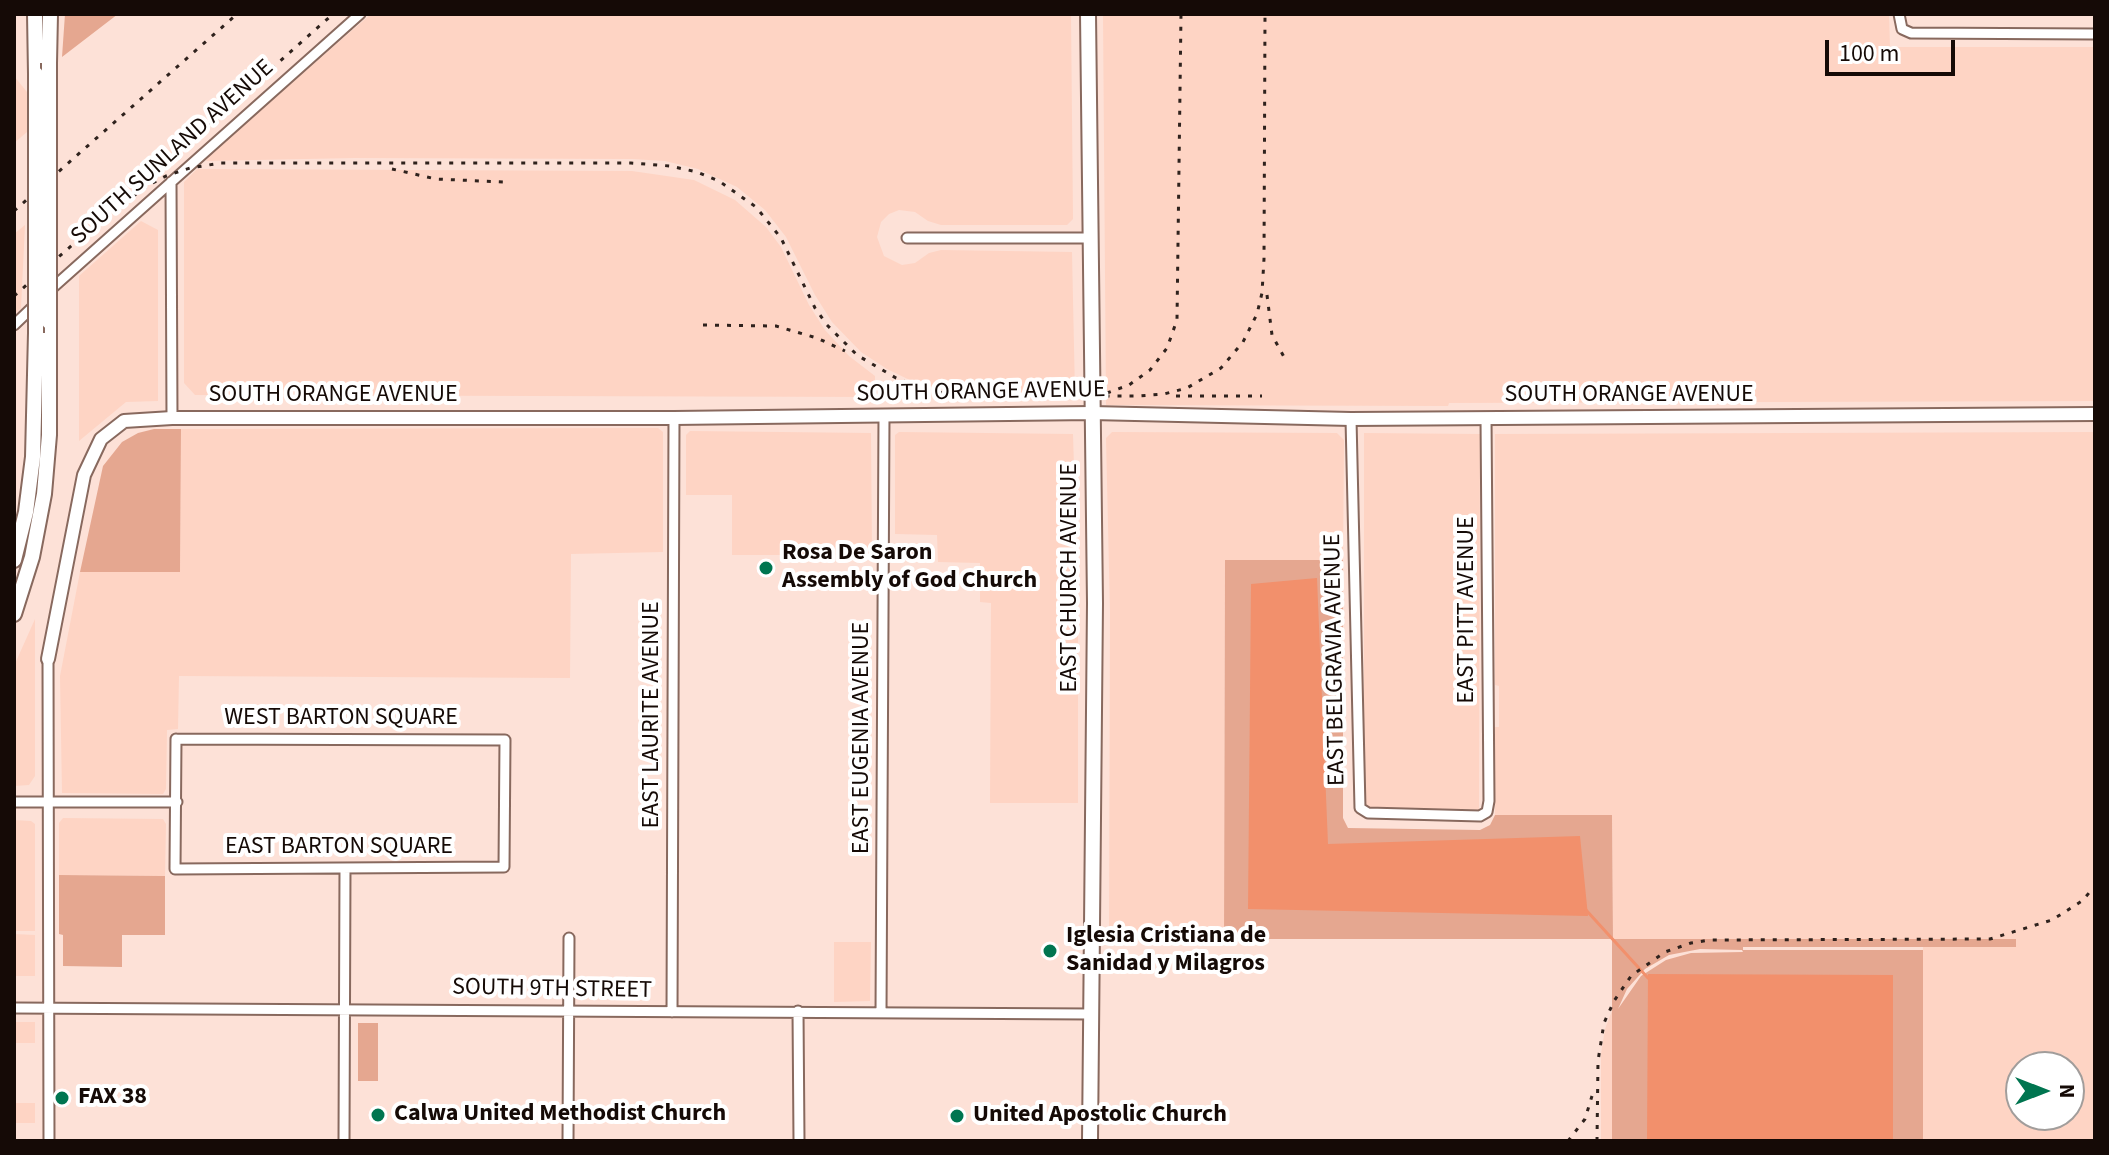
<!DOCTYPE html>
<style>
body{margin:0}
#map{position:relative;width:2109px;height:1155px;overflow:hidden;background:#fde1d7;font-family:"Source Sans 3",sans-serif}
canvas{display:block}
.frame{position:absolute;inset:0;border:16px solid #150a06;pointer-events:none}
.north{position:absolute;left:2005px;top:1051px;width:80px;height:80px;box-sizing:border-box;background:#fff;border:2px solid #a19d9b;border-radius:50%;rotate:90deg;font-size:22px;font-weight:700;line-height:32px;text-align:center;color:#150a06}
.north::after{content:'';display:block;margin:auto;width:28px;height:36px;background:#007550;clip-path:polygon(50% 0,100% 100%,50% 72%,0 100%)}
.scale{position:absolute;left:1825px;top:40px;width:130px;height:36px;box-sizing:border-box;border:4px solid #150a06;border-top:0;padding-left:10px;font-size:24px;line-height:28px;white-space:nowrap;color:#150a06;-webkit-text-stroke:6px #fff;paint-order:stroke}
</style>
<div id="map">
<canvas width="2109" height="1155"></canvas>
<div class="frame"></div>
<div class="north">N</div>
<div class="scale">100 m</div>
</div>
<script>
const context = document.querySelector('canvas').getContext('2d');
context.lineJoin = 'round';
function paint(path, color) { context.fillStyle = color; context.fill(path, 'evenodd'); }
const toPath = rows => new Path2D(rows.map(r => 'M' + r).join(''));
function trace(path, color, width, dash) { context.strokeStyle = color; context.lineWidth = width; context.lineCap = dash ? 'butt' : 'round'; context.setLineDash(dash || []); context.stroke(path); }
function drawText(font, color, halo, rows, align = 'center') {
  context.font = font + ' "Source Sans 3",sans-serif'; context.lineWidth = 8; context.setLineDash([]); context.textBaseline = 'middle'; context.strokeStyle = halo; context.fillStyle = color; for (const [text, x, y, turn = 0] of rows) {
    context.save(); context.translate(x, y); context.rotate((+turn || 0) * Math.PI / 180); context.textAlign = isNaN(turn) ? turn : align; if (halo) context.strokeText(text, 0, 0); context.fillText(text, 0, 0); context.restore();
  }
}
const built = toPath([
 [371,14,1071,14,1073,219,1067,225,941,225,928,221,915,212,899,210,889,214,881,222,877,237,884,256,902,265,915,263,929,253,941,250,1072,252,1075,394,959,393,916,383,887,369,861,352,832,322,815,295,786,237,765,210,737,187,698,169,665,161,632,159,355,158,206,161,211,153],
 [1103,14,1889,14,1890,47,2095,47,2095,401,1449,403,1448,406,1106,405],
 [1912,14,2095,14,2095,15,1912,15],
 [14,76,27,92,27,132,14,143],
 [197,169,632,171,694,180,735,200,766,227,781,247,809,305,825,330,849,356,875,376,875,397,195,395,184,383,184,182],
 [141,221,158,230,158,401,126,402,79,441,79,276],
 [25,225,21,308,14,315,14,234],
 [658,428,663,432,663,552,571,554,570,678,179,676,178,729,167,730,166,789,163,794,62,793,60,676,80,572,180,572,181,429],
 [690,431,871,433,872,555,732,555,732,495,686,495,686,435],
 [899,432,1073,434,1078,602,1078,803,990,803,991,603,980,602,980,563,938,562,937,535,895,534,895,435],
 [1112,432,1337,433,1344,440,1343,560,1225,560,1224,939,1109,939,1110,612,1106,438],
 [2095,432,2095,1141,1923,1141,1923,947,2015,947,2015,939,1613,939,1612,815,1495,815,1495,727,1499,727,1499,686,1495,685,1495,434],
 [2021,1067,2069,1067,2069,1115,2021,1115],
 [1364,433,1480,434,1479,814,1364,814],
 [35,619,35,776,29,785,14,786,14,666],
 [63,818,163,819,166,824,165,876,59,875,59,823],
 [14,820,31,821,35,824,35,931,14,931],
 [14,934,35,935,35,976,14,976],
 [834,942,871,942,870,1001,834,1002],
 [1613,1008,1612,1141,1601,1141,1601,1054,1605,1029],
 [14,1022,35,1022,35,1043,14,1043],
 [14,1103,35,1103,35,1123,14,1123]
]);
const green = toPath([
 [65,14,118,14,62,57],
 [154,429,181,429,180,572,80,572,103,466,122,442,138,433],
 [1225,560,1343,560,1343,818,1348,828,1480,830,1490,825,1495,815,1612,815,1613,939,2016,939,2016,947,1743,947,1743,950,1923,950,1923,1141,1612,1141,1612,939,1224,939],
 [1700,949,1742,950,1743,952,1691,953,1666,960,1641,976,1618,1009,1627,989,1645,969,1669,955],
 [59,875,165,876,165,935,122,935,122,967,63,966,63,935,59,934],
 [358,1023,378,1023,378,1081,358,1081]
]);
const water = toPath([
 [1317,578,1328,844,1580,836,1588,916,1248,909,1251,584],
 [1648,974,1893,975,1893,1141,1647,1141]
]);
const stream = toPath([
 [1586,910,1648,978]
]);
const minor = toPath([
 [1899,14,1902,29,1911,33,2095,34],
 [171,182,172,418],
 [907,238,1090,238],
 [49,291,360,14],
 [14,325,36,304],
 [1351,419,1360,808,1368,813,1480,816,1487,812,1489,801,1486,418],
 [48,659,49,1141],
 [176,739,505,740,504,867,175,869,176,739],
 [14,802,177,802],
 [14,1008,1090,1014],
 [798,1011,799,1141],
 [672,1012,674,418],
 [881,1012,884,416],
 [344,1141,345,868],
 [568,1141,569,938]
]);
const tertiary = toPath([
 [48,659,84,475,101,439,124,421,172,418,674,418,1092,413,1351,419,2095,414]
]);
const secondary = toPath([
 [1088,14,1095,603,1090,1141]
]);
const primary = toPath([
 [35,14,36,74],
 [49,63,50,14],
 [14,560,26,512,33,457,36,333],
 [14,614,32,557,44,494,49,435,49,322]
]);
const rail = toPath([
 [392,169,436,179,504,182],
 [146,180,333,14],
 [14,211,237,14],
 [104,218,147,186,166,176,190,168,221,163,631,163,670,166,697,172,719,181,756,207,781,238,815,308,827,325,857,355,896,378,926,390,963,396,1138,396,1164,394,1187,388,1221,368,1243,342,1257,314,1262,293,1264,259,1265,14],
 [1267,295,1272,335,1284,357],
 [14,296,110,212],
 [703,325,776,326,817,338,845,351],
 [1107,393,1129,385,1150,370,1167,348,1177,320,1181,14],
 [1176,396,1262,396],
 [1568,1141,1585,1119,1592,1096],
 [1597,1141,1598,1061,1604,1023,1614,1001,1631,976,1665,952,1691,943,1710,940,1990,939,2052,920,2082,901,2095,886]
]);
const primaryBridge = toPath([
 [49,63,49,322],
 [36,333,36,74]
]);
const markers = [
 [766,568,8,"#007550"],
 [1050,951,8,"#007550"],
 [62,1098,8,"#007550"],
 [378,1115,8,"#007550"],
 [957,1116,8,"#007550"]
];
const streetNames = [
 ["SOUTH SUNLAND AVENUE",173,153,-42],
 ["SOUTH ORANGE AVENUE",981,393,-1],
 ["SOUTH ORANGE AVENUE",333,396],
 ["SOUTH ORANGE AVENUE",1629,396],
 ["EAST CHURCH AVENUE",1071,578,-90],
 ["EAST PITT AVENUE",1468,610,-90],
 ["EAST BELGRAVIA AVENUE",1336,660,-91],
 ["EAST LAURITE AVENUE",653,715,-90],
 ["WEST BARTON SQUARE",341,719],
 ["EAST EUGENIA AVENUE",863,738,-90],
 ["EAST BARTON SQUARE",339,848],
 ["SOUTH 9TH STREET",552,990,1]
];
const poiNames = [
 ["Rosa De Saron",782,554],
 ["Assembly of God Church",782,582],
 ["Iglesia Cristiana de",1066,937],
 ["Sanidad y Milagros",1066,965],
 ["FAX 38",78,1098],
 ["Calwa United Methodist Church",394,1115],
 ["United Apostolic Church",973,1116]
];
paint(built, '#fed4c4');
paint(green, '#e5a790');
paint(water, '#f2906c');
trace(stream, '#f2906c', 3);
trace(minor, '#88695e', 13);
trace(tertiary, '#88695e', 16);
trace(secondary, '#88695e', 18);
trace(primary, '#88695e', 18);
trace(minor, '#fff', 9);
trace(tertiary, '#fff', 12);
trace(secondary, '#fff', 14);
trace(primary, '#fff', 14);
trace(rail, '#2f221d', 3, [4, 8]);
trace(primaryBridge, '#88695e', 18, []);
trace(primaryBridge, '#fff', 14);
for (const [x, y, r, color] of markers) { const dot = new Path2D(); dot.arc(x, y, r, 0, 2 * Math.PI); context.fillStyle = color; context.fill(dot); trace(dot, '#fff', 3); }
drawText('24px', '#150a06', '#fff', streetNames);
drawText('bold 24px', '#150a06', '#fff', poiNames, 'left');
</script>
